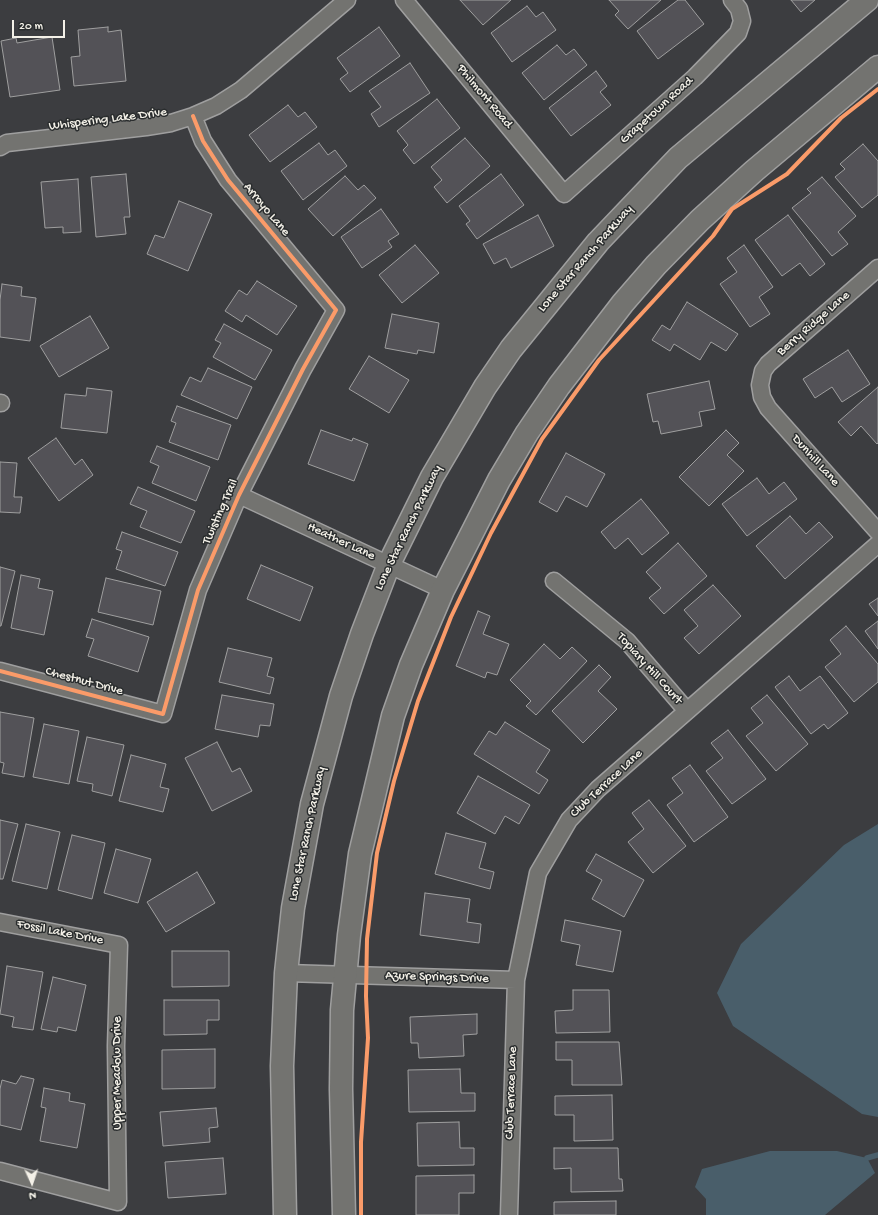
<!DOCTYPE html>
<style>
body{margin:0}
#map{position:relative;width:878px;height:1215px;overflow:hidden;background:#3c3d40;font-family:"Gochi Hand",sans-serif}
canvas{display:block}
.north{position:absolute;left:12px;top:1163px;width:40px;height:40px;-webkit-text-stroke:3px #2a2d2e;paint-order:stroke;rotate:177deg;font-size:11px;font-weight:700;line-height:16px;text-align:center;color:#f4f1e8}
.north::after{content:'';display:block;margin:auto;width:14px;height:18px;background:#f4f1e8;clip-path:polygon(50% 0,100% 100%,50% 72%,0 100%)}
.scale{position:absolute;left:12px;top:20px;width:53px;height:18px;box-sizing:border-box;border:2px solid #f4f1e8;border-top:0;padding-left:5px;font-size:12px;line-height:14px;white-space:nowrap;color:#f4f1e8;-webkit-text-stroke:3px #2a2d2e;paint-order:stroke}
</style>
<div id="map">
<canvas width="878" height="1215"></canvas>
<div class="north">N</div>
<div class="scale">20 m</div>
</div>
<script>
const context = document.querySelector('canvas').getContext('2d');
context.lineJoin = 'round';
function paint(path, color) { context.fillStyle = color; context.fill(path, 'evenodd'); }
const toPath = rows => new Path2D(rows.map(r => 'M' + r).join(''));
function trace(path, color, width, dash) { context.strokeStyle = color; context.lineWidth = width; context.lineCap = dash ? 'butt' : 'round'; context.setLineDash(dash || []); context.stroke(path); }
function drawText(font, color, halo, rows, align = 'center') {
  context.font = font + ' "Gochi Hand",sans-serif'; context.lineWidth = 3; context.setLineDash([]); context.textBaseline = 'middle'; context.strokeStyle = halo; context.fillStyle = color; for (const [text, x, y, turn = 0] of rows) {
    context.save(); context.translate(x, y); context.rotate((+turn || 0) * Math.PI / 180); context.textAlign = isNaN(turn) ? turn : align; if (halo) context.strokeText(text, 0, 0); context.fillText(text, 0, 0); context.restore();
  }
}
const water = toPath([
 [878,824,878,1117,862,1114,733,1026,717,993,741,944,844,845],
 [770,1151,837,1151,867,1158,875,1173,825,1215,706,1215,706,1199,695,1187,702,1169]
]);
const stream = toPath([
 [867,1158,878,1155]
]);
const building = toPath([
 [460,0,511,0,483,25,460,0],
 [609,0,661,0,628,29,615,15,619,11,609,0],
 [678,0,685,0,704,24,658,59,637,31,678,0],
 [791,0,815,0,801,12,791,0],
 [527,6,536,17,543,12,556,30,512,62,491,33,527,6],
 [108,27,108,32,121,30,126,81,74,86,71,57,80,56,78,30,108,27],
 [379,27,400,56,350,92,340,79,348,73,337,58,379,27],
 [52,37,60,90,10,97,1,41,16,38,17,43,52,37],
 [557,45,566,55,574,49,587,65,544,100,522,73,557,45],
 [410,63,430,93,379,127,371,114,381,107,369,91,410,63],
 [596,71,607,86,600,92,611,105,571,136,549,108,596,71],
 [437,99,460,128,414,164,403,150,408,145,397,131,437,99],
 [288,105,298,117,305,112,317,127,270,162,249,135,288,105],
 [465,138,490,166,447,203,434,187,442,180,431,167,465,138],
 [319,143,328,155,335,150,347,166,303,200,281,171,319,143],
 [863,144,878,161,878,195,862,208,835,177,845,169,840,164,863,144],
 [126,174,130,217,124,217,126,234,96,237,91,177,126,174],
 [501,174,524,205,477,239,466,224,470,221,459,206,501,174],
 [345,176,358,190,364,185,376,198,333,236,308,209,345,176],
 [822,177,856,216,838,232,848,244,832,256,792,208,811,193,807,189,822,177],
 [78,179,81,232,63,233,63,227,45,228,41,182,78,179],
 [179,201,212,214,188,271,147,254,155,235,164,238,179,201],
 [381,209,399,234,388,241,392,247,362,268,341,237,381,209],
 [538,215,554,246,511,268,506,258,494,264,483,244,538,215],
 [788,215,825,264,810,276,800,263,782,276,755,240,788,215],
 [415,245,439,273,402,303,379,275,415,245],
 [744,245,773,287,759,297,770,314,750,327,720,284,737,272,727,258,744,245],
 [257,281,297,306,277,335,246,315,242,322,225,311,239,290,247,295,257,281],
 [2,284,22,287,21,296,36,298,30,341,0,337,0,300,2,284],
 [687,302,738,334,726,351,711,342,700,360,674,344,670,351,652,340,662,325,670,330,687,302],
 [392,314,439,323,434,353,418,350,417,354,385,348,392,314],
 [90,316,109,348,59,377,40,346,90,316],
 [224,324,272,350,255,380,213,357,221,343,215,340,224,324],
 [848,350,870,384,842,402,832,387,815,398,803,379,848,350],
 [369,356,409,380,389,413,349,389,369,356],
 [208,368,252,387,237,419,181,395,190,377,201,382,208,368],
 [709,381,715,409,699,412,702,426,661,434,658,421,653,422,647,394,709,381],
 [878,387,878,443,877,444,861,426,851,436,838,422,878,387],
 [87,388,112,391,107,433,61,428,65,394,86,396,87,388],
 [177,406,231,425,218,460,169,442,176,423,171,421,177,406],
 [321,430,352,441,353,438,368,444,354,481,308,464,321,430],
 [726,430,739,443,727,455,744,471,709,506,679,477,726,430],
 [56,438,75,465,82,459,93,475,59,501,28,458,56,438],
 [157,446,210,467,196,501,152,483,159,466,150,462,157,446],
 [566,453,605,474,587,507,566,496,557,512,539,502,566,453],
 [0,462,17,463,14,497,22,497,20,513,0,512,0,462],
 [757,478,769,494,784,482,797,499,747,536,722,504,757,478],
 [138,487,195,511,181,543,140,527,147,511,130,504,138,487],
 [641,499,669,533,642,555,628,538,615,549,601,532,641,499],
 [790,516,806,534,819,522,833,537,785,579,756,546,790,516],
 [122,532,178,552,165,586,116,569,122,551,116,549,122,532],
 [678,543,707,576,664,614,649,598,661,588,646,572,678,543],
 [261,565,313,587,300,621,247,599,261,565],
 [0,567,15,571,1,626,0,626,0,567],
 [21,575,40,579,38,588,53,591,44,635,11,628,21,575],
 [106,578,161,591,153,625,98,612,106,578],
 [713,585,741,616,699,654,684,638,698,626,684,610,713,585],
 [878,598,878,616,869,604,878,598],
 [478,611,490,616,483,634,509,644,497,675,487,672,485,678,456,666,478,611],
 [92,619,149,637,138,672,88,656,94,639,86,637,92,619],
 [878,621,878,649,865,631,878,621],
 [846,626,878,664,878,682,854,702,825,667,841,654,830,640,846,626],
 [544,644,560,659,572,647,587,661,536,715,526,706,531,701,510,680,544,644],
 [228,648,272,658,267,676,274,678,270,694,219,682,228,648],
 [599,665,611,677,598,691,617,709,583,743,552,711,599,665],
 [789,676,800,691,820,676,848,713,828,729,824,724,811,734,775,687,789,676],
 [222,695,274,704,270,726,260,725,258,737,215,729,222,695],
 [767,695,808,744,776,771,746,736,763,723,751,708,767,695],
 [0,712,34,718,24,777,2,773,4,763,0,762,0,712],
 [505,722,550,750,536,772,548,780,539,794,474,754,489,731,496,735,505,722],
 [44,724,79,731,69,784,33,777,44,724],
 [728,730,766,779,732,804,706,771,723,758,711,743,728,730],
 [87,737,124,745,112,796,92,791,93,784,77,781,87,737],
 [217,742,232,772,240,768,252,791,212,811,185,758,217,742],
 [131,755,166,764,160,787,169,789,163,812,119,801,131,755],
 [690,765,728,817,694,842,667,805,683,793,672,778,690,765],
 [478,776,530,805,519,824,505,816,495,834,457,813,478,776],
 [649,800,686,846,653,873,628,842,644,829,632,813,649,800],
 [0,820,18,824,3,879,0,879,0,820],
 [26,824,60,832,47,889,12,881,26,824],
 [446,833,486,843,479,868,494,872,490,889,435,874,446,833],
 [72,835,105,843,92,899,58,890,72,835],
 [116,849,151,859,138,903,104,893,116,849],
 [596,854,644,880,624,917,592,899,602,880,586,871,596,854],
 [197,872,215,903,166,932,147,902,197,872],
 [425,893,470,899,467,922,481,924,479,943,420,935,425,893],
 [565,920,621,931,613,972,576,965,580,945,561,941,565,920],
 [172,951,229,951,229,986,172,987,172,951],
 [7,966,43,972,33,1030,12,1027,14,1017,0,1014,7,966],
 [53,977,86,985,76,1031,58,1027,57,1032,41,1029,53,977],
 [573,990,609,990,610,1032,556,1033,555,1011,573,1010,573,990],
 [164,1000,219,1000,219,1020,207,1020,207,1034,164,1035,164,1000],
 [477,1014,477,1034,463,1035,464,1056,419,1058,418,1043,411,1043,410,1017,477,1014],
 [556,1042,619,1042,622,1085,572,1085,572,1060,556,1060,556,1042],
 [215,1049,215,1088,162,1089,162,1050,215,1049],
 [460,1069,461,1093,475,1093,475,1111,409,1112,408,1070,460,1069],
 [21,1076,34,1079,21,1130,0,1125,0,1089,2,1080,16,1084,21,1076],
 [44,1088,70,1093,69,1101,85,1104,77,1148,40,1141,46,1108,41,1107,44,1088],
 [612,1095,613,1140,574,1141,574,1115,555,1115,555,1096,612,1095],
 [216,1108,218,1127,209,1128,210,1142,163,1146,160,1112,216,1108],
 [459,1122,460,1148,474,1148,474,1165,418,1166,417,1123,459,1122],
 [554,1148,618,1148,619,1179,622,1179,623,1191,571,1192,571,1168,554,1169,554,1148],
 [223,1158,226,1194,168,1198,165,1162,223,1158],
 [474,1175,474,1193,459,1193,459,1215,416,1215,416,1176,474,1175],
 [616,1201,616,1215,554,1215,554,1202,616,1201]
]);
const minor = toPath([
 [404,0,564,194,695,77,738,33,742,21,739,9,732,0],
 [0,147,7,143,146,127,171,123,193,116,216,106,241,90,347,0],
 [878,268,768,364,763,371,760,385,762,397,768,408,878,532],
 [0,403,1,403],
 [239,495,443,590],
 [554,581,627,641,687,711],
 [0,671,163,714,198,590,239,495,303,369,336,310,228,180,203,141,193,116],
 [0,922,119,945,116,1046,118,1202,0,1171],
 [286,973,516,980],
 [509,1215,516,980,538,873,569,820,598,789,878,544]
]);
const secondary = toPath([
 [285,1215,282,1066,286,973,293,908,312,804,341,696,362,634,389,564,432,477,485,387,511,349,598,242,678,158,867,0],
 [344,1215,341,1089,342,1010,349,935,360,854,393,716,411,665,443,590,499,480,527,433,559,386,623,303,656,265,700,220,754,171,878,67]
]);
const cycleway = toPath([
 [0,671,163,714,198,590,239,495,303,369,336,310,228,180,203,141,193,116],
 [361,1215,361,1142,368,1038,366,996,367,939,377,853,394,781,418,701,451,617,491,533,542,439,599,360,713,236,732,209,787,174,841,118,878,89]
]);
const streetNames = [
 ["Philmont Road",484,97,50],
 ["Grapetown Road",657,111,-42],
 ["Whispering Lake Drive",108,120,-7],
 ["Arroyo Lane",266,210,50],
 ["Lone Star Ranch Parkway",586,259,-49],
 ["Berry Ridge Lane",814,324,-41],
 ["Dunhill Lane",815,461,48],
 ["Twisting Trail",221,512,-66],
 ["Lone Star Ranch Parkway",409,528,-64],
 ["Heather Lane",341,542,25],
 ["Topiary Hill Court",649,669,48],
 ["Chestnut Drive",84,682,15],
 ["Club Terrace Lane",607,784,-43],
 ["Lone Star Ranch Parkway",308,834,-78],
 ["Fossil Lake Drive",60,933,11],
 ["Azure Springs Drive",437,978,2],
 ["Upper Meadow Drive",118,1073,-90],
 ["Club Terrace Lane",512,1093,-88]
];
paint(water, '#495e6a');
trace(stream, '#495e6a', 5.5);
paint(building, '#535257');
trace(building, '#9f9f9f', 1);
trace(minor, '#9f9f9f', 19);
trace(secondary, '#9f9f9f', 25);
trace(minor, '#737370', 16);
trace(secondary, '#737370', 22);
trace(cycleway, '#fa9b69', 4);
drawText('13px', '#f4f1e8', '#2a2d2e', streetNames);
</script>
